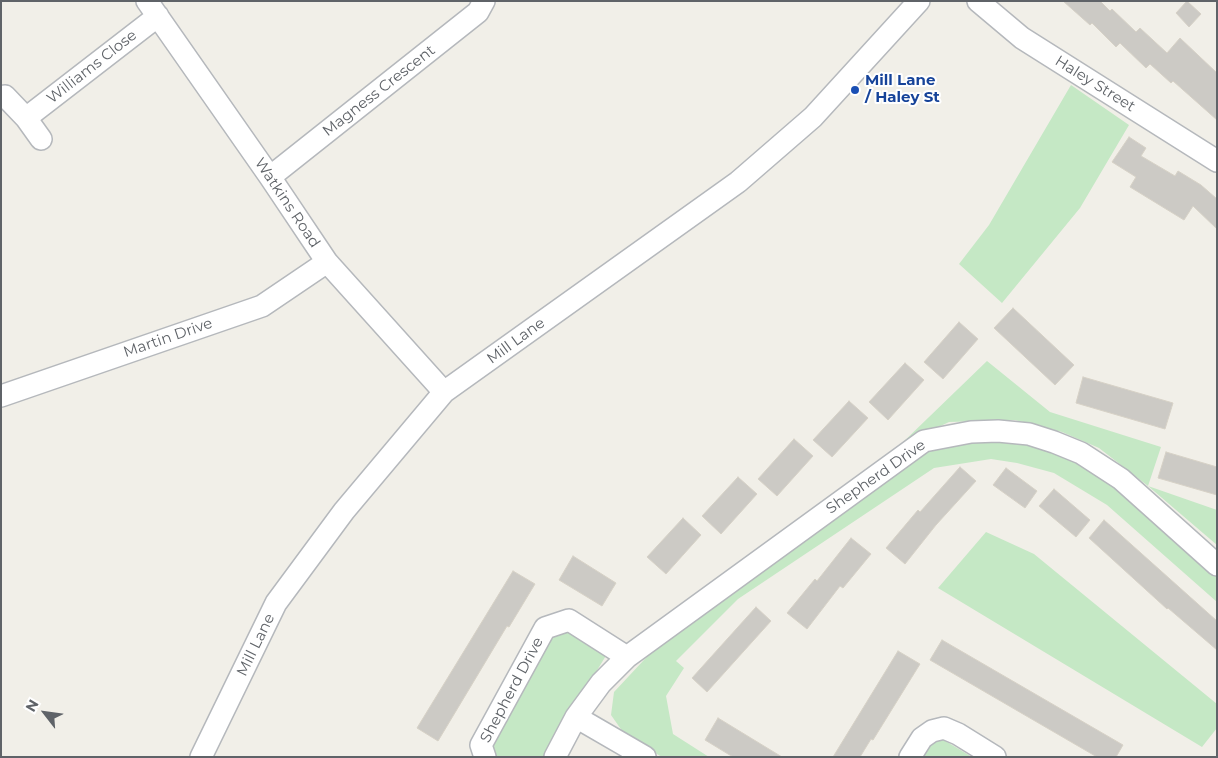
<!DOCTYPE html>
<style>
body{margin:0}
#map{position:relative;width:1218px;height:758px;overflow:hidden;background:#f1efe8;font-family:Montserrat,sans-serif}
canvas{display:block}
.frame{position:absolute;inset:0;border:2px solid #5f6368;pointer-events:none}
.north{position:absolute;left:20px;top:688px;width:50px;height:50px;-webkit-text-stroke:4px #fff;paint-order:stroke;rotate:300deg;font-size:14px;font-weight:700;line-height:20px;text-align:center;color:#5f6368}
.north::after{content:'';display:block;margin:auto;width:18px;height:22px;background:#5f6368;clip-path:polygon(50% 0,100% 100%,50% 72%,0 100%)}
</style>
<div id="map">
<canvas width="1218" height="758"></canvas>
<div class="frame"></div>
<div class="north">N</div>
</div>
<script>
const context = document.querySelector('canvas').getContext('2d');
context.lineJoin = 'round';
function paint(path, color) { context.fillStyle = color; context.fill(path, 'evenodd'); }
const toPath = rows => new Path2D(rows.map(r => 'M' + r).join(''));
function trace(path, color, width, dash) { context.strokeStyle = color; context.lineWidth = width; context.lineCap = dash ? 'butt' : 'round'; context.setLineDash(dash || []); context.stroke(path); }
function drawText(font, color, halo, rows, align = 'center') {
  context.font = font + ' Montserrat,sans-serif'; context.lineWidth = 4; context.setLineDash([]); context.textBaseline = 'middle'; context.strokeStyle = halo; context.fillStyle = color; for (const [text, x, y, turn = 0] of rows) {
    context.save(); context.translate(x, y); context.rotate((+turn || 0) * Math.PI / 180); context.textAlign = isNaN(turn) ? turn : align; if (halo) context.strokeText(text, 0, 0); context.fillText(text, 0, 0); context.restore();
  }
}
const green = toPath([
 [1071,85,1129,125,1080,208,1002,303,959,264,989,225],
 [987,361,1050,412,1161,447,1148,486,1217,510,1217,545,1148,486,1099,448,1062,432,1015,420,949,422,899,446],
 [993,441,1027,444,1086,464,1132,497,1217,574,1217,602,1107,505,1054,473,1017,463,991,459,934,468,738,599,676,661,684,668,666,696,673,734,709,757,662,757,625,735,611,715,614,692,657,646,770,566,931,447,963,442],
 [986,532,1034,554,1217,704,1217,728,1202,747,938,588],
 [568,629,607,654,544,757,495,757,488,744,554,633],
 [942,739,972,757,921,757,927,746]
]);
const building = toPath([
 [1063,1,1100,1,1110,11,1112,9,1136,32,1140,28,1167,53,1180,38,1217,73,1217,120,1173,81,1171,83,1150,64,1146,68,1120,43,1116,47,1092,23,1090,25,1063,1],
 [1187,1,1201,14,1189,27,1176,13,1187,1],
 [1129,137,1146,148,1141,156,1175,176,1178,171,1201,185,1217,199,1217,229,1193,206,1184,220,1130,187,1136,177,1112,162,1129,137],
 [1013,308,1074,365,1055,385,994,328,1013,308],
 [959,322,978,339,943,379,924,362,959,322],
 [905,363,924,380,888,420,869,402,905,363],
 [1083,377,1173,403,1165,429,1076,403,1083,377],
 [849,401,868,418,832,457,813,440,849,401],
 [794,439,813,456,777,496,758,479,794,439],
 [1166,452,1217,467,1217,495,1158,478,1166,452],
 [960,467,976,481,936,525,905,564,886,548,918,510,920,512,960,467],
 [1006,468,1037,491,1025,508,993,485,1006,468],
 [738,477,757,494,721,534,702,516,738,477],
 [1054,489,1090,520,1076,537,1039,506,1054,489],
 [683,518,701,535,666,574,647,557,683,518],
 [1104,520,1217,621,1217,650,1168,608,1167,609,1089,538,1104,520],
 [851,538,871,554,843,588,840,586,807,629,787,613,815,579,817,581,851,538],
 [573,556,616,583,602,606,559,580,573,556],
 [513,571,535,584,509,627,507,626,438,741,417,728,513,571],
 [756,607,771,621,707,692,692,678,756,607],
 [942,640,1123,745,1116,757,1097,757,930,660,942,640],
 [898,651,920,664,873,740,871,739,860,757,833,757,898,651],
 [718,718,782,757,733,757,705,740,718,718]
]);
const minor = toPath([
 [147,1,270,177,327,262,444,392],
 [978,1,1022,38,1217,161],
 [5,96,26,118,41,139],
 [26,118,158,16],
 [270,177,478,12,484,1],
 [1,396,262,306,327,262],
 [576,717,645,757],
 [201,757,276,603,344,511,444,392,738,182,813,117,919,1],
 [485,757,481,745,545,628,569,620,627,657],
 [555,757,576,717,601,683,627,657,924,441,971,432,998,431,1029,434,1054,442,1081,453,1121,479,1217,565],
 [910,757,922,738,932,731,944,728,958,734,995,757]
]);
const markers = [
 [855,90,5,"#1a4fb4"]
];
const streetNames = [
 ["Williams Close",92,67,-38],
 ["Haley Street",1095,84,32],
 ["Magness Crescent",379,91,-38],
 ["Watkins Road",287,203,56],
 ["Martin Drive",168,338,-19],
 ["Mill Lane",516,341,-36],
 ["Shepherd Drive",876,477,-35],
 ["Mill Lane",256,645,-64],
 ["Shepherd Drive",512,690,-62]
];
const transitNames = [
 ["Mill Lane",865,81],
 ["/ Haley St",865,98]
];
paint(green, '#c5e8c5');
paint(building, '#cccac5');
trace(building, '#d6d1c6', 1);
trace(minor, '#b5b8bc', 24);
trace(minor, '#fff', 21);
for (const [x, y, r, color] of markers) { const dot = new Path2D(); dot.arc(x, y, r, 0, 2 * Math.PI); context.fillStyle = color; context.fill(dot); trace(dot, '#fff', 2); }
drawText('15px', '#5f6368', '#fff', streetNames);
drawText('bold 15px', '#164399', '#fff', transitNames, 'left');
</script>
